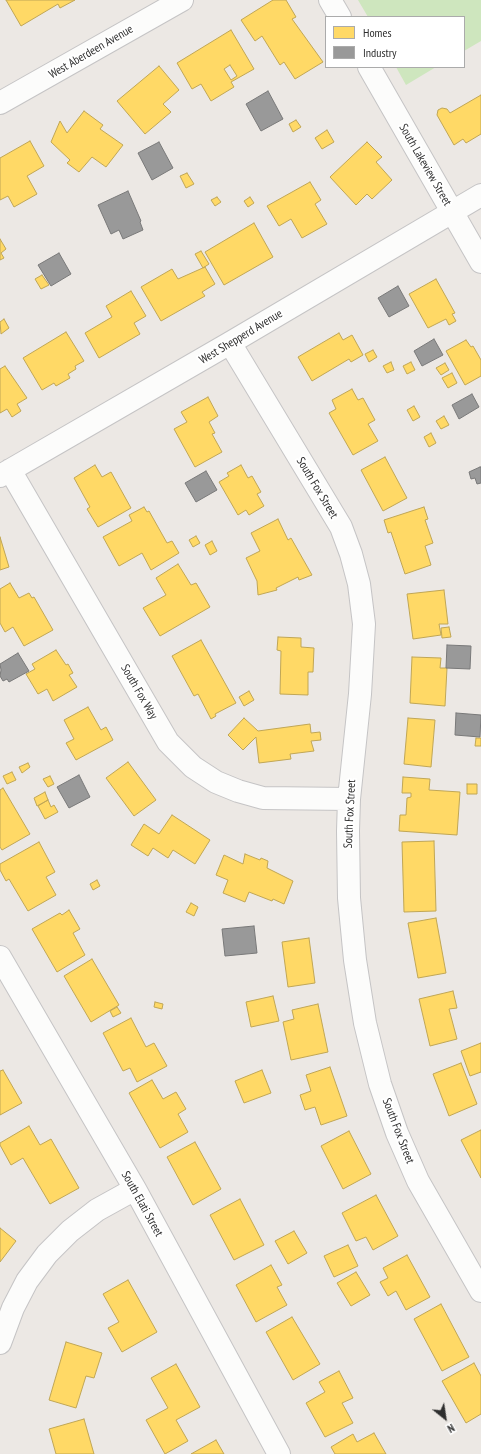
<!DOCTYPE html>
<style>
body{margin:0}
#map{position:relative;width:481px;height:1454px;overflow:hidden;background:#ece8e4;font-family:"PT Sans Narrow",sans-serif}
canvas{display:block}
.legend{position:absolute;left:325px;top:16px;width:140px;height:52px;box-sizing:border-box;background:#fff;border:1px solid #ababab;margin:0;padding:5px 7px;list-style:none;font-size:12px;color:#2e2e2e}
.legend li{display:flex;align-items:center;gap:8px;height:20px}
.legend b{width:20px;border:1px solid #ababab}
.north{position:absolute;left:425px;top:1398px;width:40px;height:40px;-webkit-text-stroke:3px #fff;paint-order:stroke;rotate:150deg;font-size:11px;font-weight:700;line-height:16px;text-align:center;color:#2e2e2e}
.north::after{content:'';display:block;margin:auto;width:14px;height:18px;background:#2e2e2e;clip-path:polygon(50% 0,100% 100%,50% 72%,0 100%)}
</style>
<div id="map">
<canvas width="481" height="1454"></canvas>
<ul class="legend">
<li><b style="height:11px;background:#ffd966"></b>Homes</li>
<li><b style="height:11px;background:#999"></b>Industry</li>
</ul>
<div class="north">N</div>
</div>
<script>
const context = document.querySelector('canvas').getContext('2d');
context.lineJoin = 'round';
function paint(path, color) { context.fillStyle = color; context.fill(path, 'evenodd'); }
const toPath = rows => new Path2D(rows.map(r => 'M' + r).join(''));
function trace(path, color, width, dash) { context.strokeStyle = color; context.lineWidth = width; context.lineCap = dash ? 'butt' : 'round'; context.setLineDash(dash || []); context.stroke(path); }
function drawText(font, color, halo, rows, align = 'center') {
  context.font = font + ' "PT Sans Narrow",sans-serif'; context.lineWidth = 4; context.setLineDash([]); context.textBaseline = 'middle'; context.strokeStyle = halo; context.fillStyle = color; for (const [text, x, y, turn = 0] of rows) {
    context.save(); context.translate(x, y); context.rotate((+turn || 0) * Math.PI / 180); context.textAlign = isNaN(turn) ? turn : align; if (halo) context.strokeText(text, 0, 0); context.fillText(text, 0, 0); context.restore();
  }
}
const green = toPath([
 [358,0,481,0,481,41,464,51,464,17,368,17],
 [396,67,436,67,406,85]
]);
const homes = toPath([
 [6,0,75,0,60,8,58,4,21,26,6,0],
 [273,0,286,0,296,17,292,19,323,62,295,79,284,62,280,65,262,36,255,41,241,20,273,0],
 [231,30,254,69,231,82,234,87,211,101,201,84,192,89,177,63,231,30],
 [230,65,237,76,231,80,224,69,230,65],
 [159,66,179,90,163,104,171,112,145,134,117,101,159,66],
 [481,95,481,134,466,143,463,139,454,145,437,115,438,110,442,108,447,109,450,113,481,95],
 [84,111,103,125,100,129,123,145,106,167,92,157,79,172,67,163,70,160,51,142,60,121,67,133,84,111],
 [296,120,301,127,293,132,289,124,296,120],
 [327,130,334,142,322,149,315,138,327,130],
 [30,141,44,166,27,176,37,194,14,207,8,196,0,200,0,158,30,141],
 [367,142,382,157,376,162,392,180,372,199,367,194,356,205,330,177,367,142],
 [187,173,194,184,186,188,180,176,187,173],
 [310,182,321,200,315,204,327,224,302,238,291,219,279,226,267,206,310,182],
 [217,197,221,202,215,206,211,200,217,197],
 [250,197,254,203,248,207,244,201,250,197],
 [254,223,273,257,224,285,205,252,254,223],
 [0,239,6,249,1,253,4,258,0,260,0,239],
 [201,251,209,264,203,268,195,254,201,251],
 [205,267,215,284,202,292,205,296,161,321,141,287,172,269,178,279,205,267],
 [42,275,49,285,41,289,35,279,42,275],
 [436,279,455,313,452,314,456,321,449,325,446,319,428,328,409,294,436,279],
 [131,291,146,316,134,323,140,334,99,358,85,333,112,317,106,306,131,291],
 [4,319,9,328,1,334,0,322,4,319],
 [66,332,84,361,75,366,76,369,68,374,70,378,56,386,54,383,42,390,23,358,66,332],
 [339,333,343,340,352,335,363,355,351,362,349,359,312,381,298,357,339,333],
 [466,340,471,347,473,346,481,360,481,376,465,385,446,351,466,340],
 [373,350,377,357,369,362,365,354,373,350],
 [391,362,394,370,387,373,383,366,391,362],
 [411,362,415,370,407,374,403,366,411,362],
 [445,363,449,370,441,375,436,368,445,363],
 [5,366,27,398,17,404,21,411,12,417,7,409,0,413,0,369,5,366],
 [452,373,457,383,448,388,442,378,452,373],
 [352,389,358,400,363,398,375,420,368,424,378,441,353,455,329,413,336,409,332,400,352,389],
 [208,397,218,416,209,422,215,433,212,434,222,452,195,467,174,429,187,422,181,412,208,397],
 [414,406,420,417,413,421,407,410,414,406],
 [444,416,449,425,441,429,436,421,444,416],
 [431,433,436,443,429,447,424,437,431,433],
 [385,457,407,498,383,511,361,470,385,457],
 [95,465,102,477,111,472,131,508,98,527,87,509,90,507,74,478,95,465],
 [241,465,248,478,252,476,261,492,257,494,264,506,249,515,246,510,238,515,219,482,229,476,227,473,241,465],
 [144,507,147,512,149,511,167,543,172,541,179,553,151,570,142,553,119,566,103,537,132,521,129,515,144,507],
 [424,507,428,519,425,520,433,543,425,546,431,565,405,574,391,532,388,533,384,520,424,507],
 [278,519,288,540,291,538,312,575,299,580,298,577,276,588,277,590,258,595,257,581,246,558,260,551,251,533,278,519],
 [196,536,200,543,193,547,189,540,196,536],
 [0,537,9,567,0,570,0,537],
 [212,541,217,551,210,555,205,545,212,541],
 [178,564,191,585,196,583,210,607,160,636,143,608,166,595,156,578,178,564],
 [10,583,19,598,29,593,32,598,34,597,53,630,24,646,13,627,5,632,0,623,0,589,10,583],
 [444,590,448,624,439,624,441,635,413,639,407,594,444,590],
 [449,627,451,637,442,638,441,628,449,627],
 [278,637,301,638,301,647,314,648,313,672,308,672,308,695,280,694,281,651,277,650,278,637],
 [201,640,236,703,215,714,216,716,211,719,198,694,194,696,172,656,201,640],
 [56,650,66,665,68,664,73,673,69,675,77,687,53,701,47,689,38,694,26,674,35,669,32,664,56,650],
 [412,657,441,658,440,668,447,668,445,706,410,703,412,657],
 [249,691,254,700,244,706,239,697,249,691],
 [88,707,101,730,106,727,113,740,76,760,66,743,74,739,64,720,88,707],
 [244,718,258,731,310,724,311,733,320,732,321,740,311,741,314,751,290,754,291,759,259,763,256,737,243,750,228,735,244,718],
 [408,718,435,720,431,767,404,764,408,718],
 [476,738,481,738,481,746,475,746,476,738],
 [128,762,156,800,134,816,106,778,128,762],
 [28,763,30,767,22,773,19,767,28,763],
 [12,772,16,780,7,784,3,776,12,772],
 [50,776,54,784,48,787,43,779,50,776],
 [403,777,430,779,429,790,460,792,457,835,399,831,400,815,406,815,407,798,411,797,411,793,402,793,403,777],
 [467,784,477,784,477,794,467,794,467,784],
 [3,788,30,834,2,850,0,847,0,790,3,788],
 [45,792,48,800,37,806,34,798,45,792],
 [48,800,51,807,54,805,58,812,45,819,38,806,48,800],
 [172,815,210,840,195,864,173,850,168,858,153,848,148,856,131,845,144,824,159,834,172,815],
 [434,841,436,911,404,912,402,842,434,841],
 [39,842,55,872,46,877,56,895,28,911,9,879,6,881,0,870,0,864,39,842],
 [245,854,260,860,261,858,268,861,267,868,293,881,284,904,273,899,272,901,249,892,245,902,223,893,228,880,216,875,224,855,243,864,245,854],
 [97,880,100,886,93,890,90,884,97,880],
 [191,903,198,907,194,916,186,912,191,903],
 [69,910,80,929,73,933,85,955,57,972,32,929,60,913,62,915,69,910],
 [436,918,446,973,418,978,408,923,436,918],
 [309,938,315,983,288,987,282,942,309,938],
 [92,959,119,1005,91,1022,64,976,92,959],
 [453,991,457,1008,449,1009,457,1039,430,1046,419,999,453,991],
 [273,996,279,1021,251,1027,246,1002,273,996],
 [155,1002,163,1004,162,1009,154,1007,155,1002],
 [318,1004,328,1052,291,1060,283,1022,294,1019,292,1010,318,1004],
 [117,1007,121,1013,113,1017,110,1011,117,1007],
 [131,1018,146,1047,154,1043,167,1066,137,1082,130,1068,123,1071,103,1033,131,1018],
 [481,1043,481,1072,470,1076,461,1051,481,1043],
 [461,1063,477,1104,449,1116,433,1074,461,1063],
 [330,1067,347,1116,321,1125,315,1107,305,1110,300,1095,311,1091,306,1075,330,1067],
 [3,1070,22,1103,0,1115,0,1071,3,1070],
 [262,1070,271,1093,244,1103,235,1081,262,1070],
 [152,1080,163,1099,176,1092,186,1109,178,1114,188,1132,160,1148,129,1093,152,1080],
 [29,1126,40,1145,51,1139,79,1188,50,1204,23,1158,11,1165,0,1145,0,1143,29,1126],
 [481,1130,481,1178,461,1140,481,1130],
 [349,1131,371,1174,343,1189,321,1146,349,1131],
 [195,1142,221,1189,193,1205,167,1157,195,1142],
 [376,1195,398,1236,373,1250,366,1237,356,1241,342,1213,376,1195],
 [240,1199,264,1245,234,1260,210,1215,240,1199],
 [0,1228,16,1241,0,1262,0,1228],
 [294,1231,307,1253,288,1264,275,1241,294,1231],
 [348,1245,358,1266,334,1277,324,1256,348,1245],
 [407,1255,430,1297,406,1310,396,1291,388,1296,380,1282,388,1278,383,1268,407,1255],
 [271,1265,282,1285,277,1287,287,1305,256,1322,236,1285,271,1265],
 [356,1272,370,1295,351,1306,337,1283,356,1272],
 [128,1280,157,1332,122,1352,108,1328,119,1322,103,1294,128,1280],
 [441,1304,469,1357,442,1371,414,1319,441,1304],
 [292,1317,320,1364,293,1380,266,1332,292,1317],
 [66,1342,102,1353,94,1378,86,1376,76,1408,49,1400,66,1342],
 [474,1363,481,1376,481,1414,466,1423,442,1381,474,1363],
 [176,1364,200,1407,176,1420,188,1441,165,1454,146,1420,168,1408,151,1378,176,1364],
 [339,1371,353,1398,342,1403,353,1423,325,1437,306,1403,325,1392,319,1382,339,1371],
 [84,1419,94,1454,56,1454,49,1429,84,1419],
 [374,1433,386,1454,335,1454,331,1447,353,1434,357,1442,374,1433],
 [216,1440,224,1454,191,1454,216,1440]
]);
const industry = toPath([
 [268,91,283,119,261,131,246,104,268,91],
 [159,142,173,168,152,180,138,153,159,142],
 [128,191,141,221,140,222,143,230,123,239,119,230,111,234,98,205,128,191],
 [59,253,71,274,51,286,38,265,59,253],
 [398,286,409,306,389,317,378,298,398,286],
 [434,339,443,355,422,366,414,351,434,339],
 [472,394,479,407,459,419,452,405,472,394],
 [480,467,481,467,481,483,477,484,475,478,471,479,469,472,480,467],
 [206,471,217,490,196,502,185,483,206,471],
 [447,645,471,646,470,669,446,668,447,645],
 [18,653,29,671,9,682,7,679,3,681,0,676,1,670,0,664,18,653],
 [456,713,481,715,480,737,455,735,456,713],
 [79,775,90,797,69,808,57,787,79,775],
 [254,926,257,953,225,956,222,929,254,926]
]);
const minor = toPath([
 [330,0,340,17],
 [369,67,481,262],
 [0,103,182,0],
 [230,343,341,527,351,554,359,584,364,624,360,694,349,799,348,831,349,898,355,960,365,1023,380,1084,397,1133,418,1181,481,1291],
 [10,470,168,742,193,767,216,782,238,791,263,798,349,799],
 [0,476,230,343,481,195],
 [0,957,135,1189,279,1454],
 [0,1343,13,1308,27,1281,47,1254,70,1231,97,1210,135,1189]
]);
const streetNames = [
 ["West Aberdeen Avenue",91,52,-30],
 ["South Lakeview Street",425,165,60],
 ["West Shepperd Avenue",241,337,-31],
 ["South Fox Street",317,488,59],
 ["South Fox Way",139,692,60],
 ["South Fox Street",350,814,-87],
 ["South Fox Street",398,1131,69],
 ["South Elati Street",142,1204,61]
];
paint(green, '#cee6be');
paint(homes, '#ffd966');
trace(homes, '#c0a655', 1);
paint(industry, '#999');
trace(industry, '#797979', 1);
trace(minor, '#c5c4c5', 24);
trace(minor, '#fcfcfb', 22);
drawText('12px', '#2e2e2e', '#fff', streetNames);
</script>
